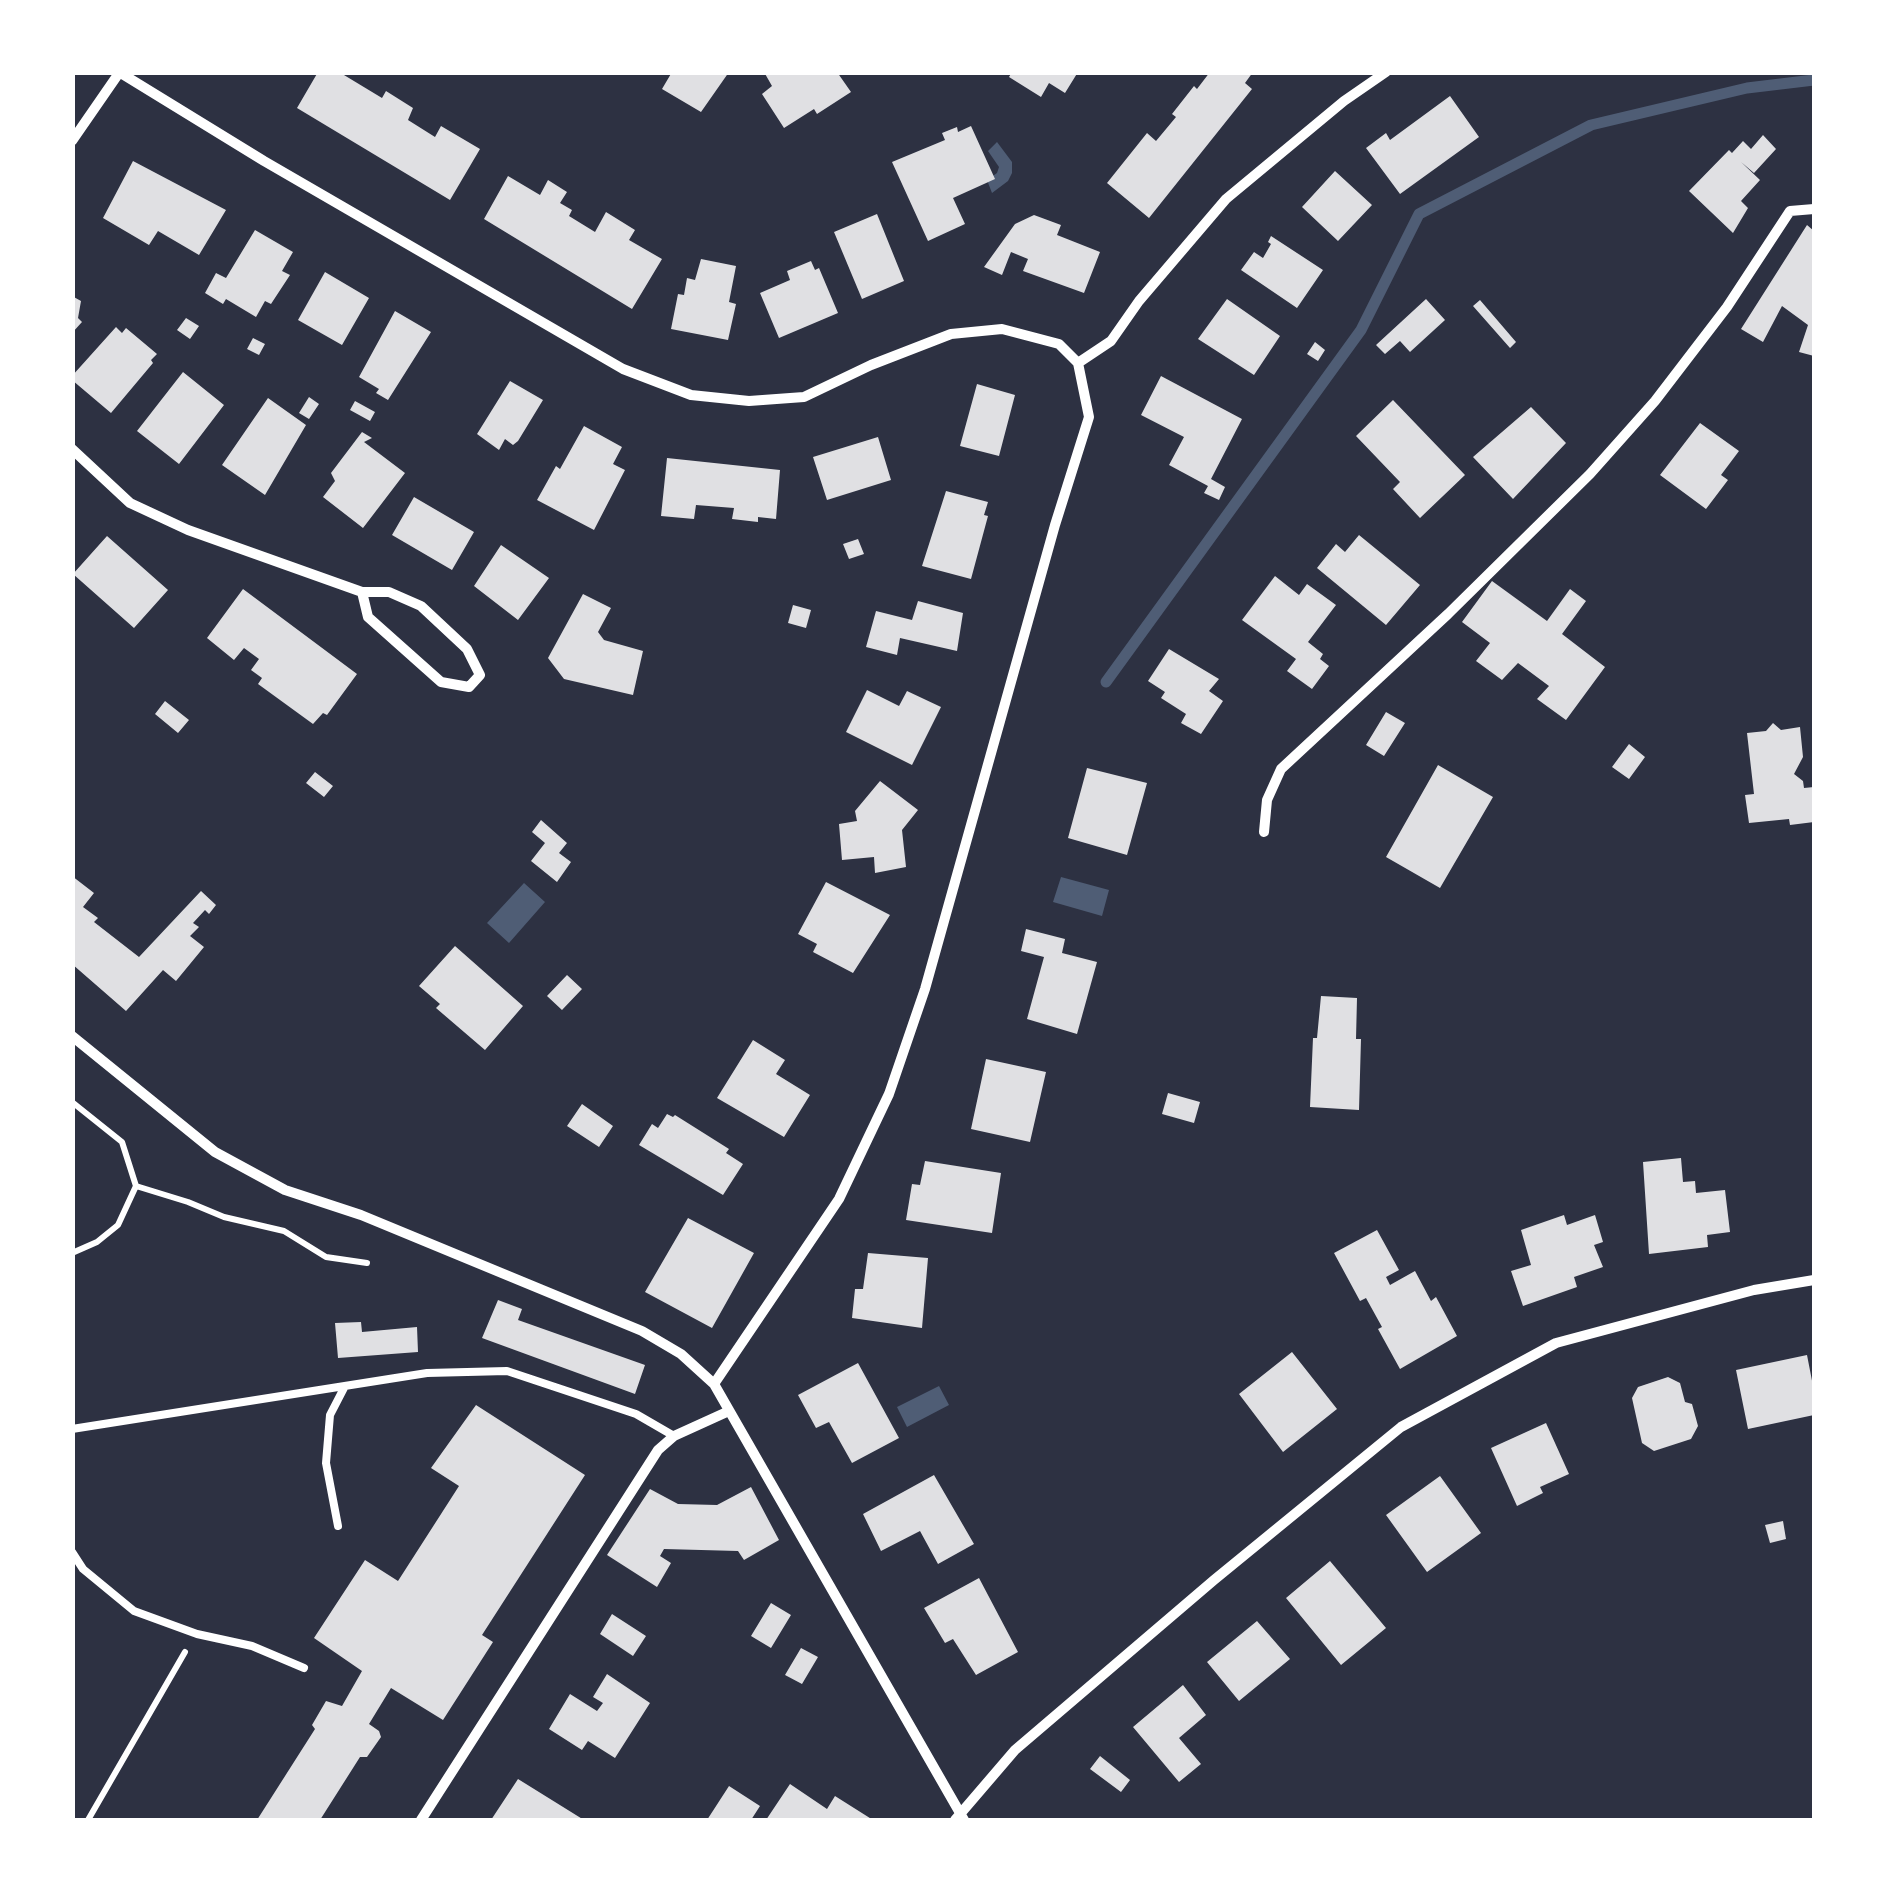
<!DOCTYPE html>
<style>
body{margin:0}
#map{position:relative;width:1887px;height:1893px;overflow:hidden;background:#2d3142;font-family:Lato,sans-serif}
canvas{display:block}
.frame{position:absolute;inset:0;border:75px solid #fff;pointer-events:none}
</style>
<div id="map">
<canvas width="1887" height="1893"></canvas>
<div class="frame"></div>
</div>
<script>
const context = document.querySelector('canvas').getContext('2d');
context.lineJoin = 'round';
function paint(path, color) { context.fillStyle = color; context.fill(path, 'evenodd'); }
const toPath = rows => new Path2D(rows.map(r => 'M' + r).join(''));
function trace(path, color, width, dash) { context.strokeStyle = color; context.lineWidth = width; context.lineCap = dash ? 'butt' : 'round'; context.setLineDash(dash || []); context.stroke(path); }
const water = toPath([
 [997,142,1012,162,1012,173,1008,181,992,193,987,180,997,173,999,167,988,151],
 [1061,877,1109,890,1102,916,1053,902],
 [524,883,545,902,509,943,487,923],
 [939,1386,949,1405,907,1427,897,1407]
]);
const stream = toPath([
 [1106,682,1361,330,1419,214,1591,125,1747,88,1814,80]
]);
const building = toPath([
 [318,72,339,72,382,98,386,91,413,108,408,120,435,137,441,126,480,149,450,200,297,108],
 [672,72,729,72,701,112,662,89],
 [764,72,837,72,851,92,817,114,814,109,784,128,762,94,772,86],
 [1012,72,1078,72,1065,93,1049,83,1041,97,1009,77],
 [1210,72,1253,72,1245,83,1252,89,1149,218,1107,183,1147,133,1156,141,1176,117,1172,114,1194,86,1197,89],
 [1450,96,1479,137,1400,194,1366,148,1386,133,1390,140],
 [971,126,995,179,953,198,965,224,928,241,892,162,945,140,942,133,957,127,958,132],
 [1763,135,1776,149,1754,173,1741,162,1760,180,1741,201,1748,208,1733,233,1689,191,1729,150,1732,153,1743,141,1751,149],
 [133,161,226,210,199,255,158,231,149,245,103,218],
 [1335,171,1372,205,1338,241,1302,207],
 [508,176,540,195,548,180,567,192,560,203,572,210,569,216,595,232,606,212,635,230,629,240,662,259,632,309,484,219],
 [877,214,904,281,862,299,834,232],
 [1034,215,1061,225,1057,235,1100,252,1084,293,1023,271,1028,259,1011,252,1002,275,984,267,1015,224],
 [1807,225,1814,231,1814,356,1799,352,1808,325,1782,306,1763,342,1741,329],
 [255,230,293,252,282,271,290,275,271,304,265,301,256,317,226,299,223,304,205,293,216,273,226,278],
 [1271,236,1323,270,1297,308,1241,270,1254,252,1263,258,1271,244,1268,242],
 [701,259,736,266,729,302,736,304,728,340,671,329,678,294,684,295,687,278,695,280],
 [811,261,815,270,819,268,838,313,779,338,760,293,790,280,787,271],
 [325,272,369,298,342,345,298,320],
 [72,296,81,301,78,318,82,322,72,333],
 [1227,299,1280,336,1254,375,1198,339],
 [1426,299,1445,320,1410,352,1400,341,1385,354,1376,345],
 [1480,300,1516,342,1510,348,1473,306],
 [395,311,431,332,388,400,376,393,379,389,359,377],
 [186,318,199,326,190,339,177,330],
 [116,327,122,333,126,328,157,354,151,360,153,363,111,413,72,380,72,376],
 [253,338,265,344,259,355,247,349],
 [1315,342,1325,350,1318,361,1307,354],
 [183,372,224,405,179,464,137,431],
 [1161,376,1242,419,1211,479,1225,487,1219,500,1204,493,1208,486,1169,465,1184,437,1141,415],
 [510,381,543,400,518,441,513,445,505,439,499,450,477,434],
 [977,384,1015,395,999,456,960,446],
 [309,397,319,404,309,419,299,413],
 [268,398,306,425,265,495,222,465],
 [1393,400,1465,475,1420,518,1393,489,1400,482,1356,436],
 [355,401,375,412,370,421,350,410],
 [1531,407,1566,443,1513,499,1473,457],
 [1700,423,1739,451,1721,475,1728,480,1706,509,1660,475],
 [584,426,622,447,613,464,625,470,594,530,537,500,556,466,560,469],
 [362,432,372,438,364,442,405,473,363,528,323,497,335,481,331,473],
 [878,437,891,480,827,500,813,457],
 [667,458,780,470,776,519,758,517,758,522,732,519,734,508,696,505,694,519,661,516],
 [946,491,988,502,984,515,988,516,971,579,922,566],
 [414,497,474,532,452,570,392,535],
 [1359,535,1420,585,1386,625,1317,568,1336,544,1345,552],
 [107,536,168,590,134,628,73,574],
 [858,539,864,554,849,559,843,544],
 [501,545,549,578,518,620,474,586],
 [1275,576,1299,595,1307,584,1336,605,1308,642,1323,654,1320,659,1329,666,1312,689,1287,671,1296,659,1242,620],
 [1492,581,1547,621,1570,589,1586,601,1562,634,1605,667,1566,720,1537,699,1549,686,1518,663,1502,680,1476,661,1490,643,1462,622],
 [243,589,357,674,327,715,323,713,313,724,258,684,262,678,251,670,259,659,244,648,234,660,207,638],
 [583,594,611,608,598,632,604,640,643,651,633,695,564,679,548,658],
 [918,601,963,613,957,651,900,638,897,655,866,647,876,611,912,620],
 [793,605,811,610,806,628,788,623],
 [1169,649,1219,679,1209,691,1223,701,1201,734,1181,723,1186,714,1161,698,1165,692,1148,681],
 [867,690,899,706,907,691,941,707,912,765,846,732],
 [165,701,189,720,178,733,155,714],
 [1386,712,1405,723,1384,756,1366,745],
 [1773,723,1781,730,1800,727,1803,757,1794,774,1803,781,1804,788,1814,787,1814,822,1790,825,1789,819,1749,823,1745,795,1754,794,1747,733,1766,731],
 [1629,744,1645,757,1629,779,1612,767],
 [1438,765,1493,797,1440,888,1386,857],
 [1087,768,1147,783,1127,855,1068,838],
 [315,772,333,786,324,797,306,783],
 [880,781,918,810,902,830,906,867,875,873,874,857,842,860,839,824,857,821,855,811],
 [541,820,567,843,559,853,571,862,557,882,531,861,545,843,532,832],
 [72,876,94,893,83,907,98,918,94,922,139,957,201,891,216,905,209,914,205,910,193,923,199,927,190,936,204,947,176,981,163,970,126,1011,72,964],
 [826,882,890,915,853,973,813,952,817,944,798,934],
 [1026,929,1065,939,1062,953,1097,962,1077,1034,1027,1019,1044,957,1021,951],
 [455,946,523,1006,485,1050,436,1008,440,1004,419,986],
 [567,975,582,989,562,1010,547,996],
 [1321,996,1357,998,1356,1039,1361,1039,1359,1110,1310,1107,1313,1038,1317,1038],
 [753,1040,785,1060,776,1074,810,1095,784,1137,717,1098],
 [986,1059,1046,1072,1030,1142,971,1129],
 [1168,1093,1200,1102,1194,1123,1162,1114],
 [582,1104,613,1126,599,1147,567,1126],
 [667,1114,673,1117,675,1115,729,1149,726,1153,743,1164,723,1195,639,1145,652,1124,658,1128],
 [1681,1158,1683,1182,1695,1181,1696,1193,1725,1190,1730,1232,1707,1235,1708,1247,1649,1254,1643,1162],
 [925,1161,1001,1173,992,1233,906,1220,912,1184,920,1185],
 [1564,1215,1567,1225,1595,1215,1603,1242,1594,1245,1603,1267,1574,1277,1577,1287,1523,1306,1511,1271,1531,1265,1521,1230],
 [688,1218,754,1253,712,1328,645,1292],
 [1377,1230,1399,1270,1386,1277,1390,1285,1415,1271,1431,1301,1436,1297,1457,1336,1400,1369,1378,1329,1382,1327,1366,1298,1360,1301,1334,1253],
 [868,1253,928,1258,922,1328,852,1318,855,1289,863,1289],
 [498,1300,522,1309,518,1320,645,1365,635,1394,482,1338],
 [361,1322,362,1332,417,1327,418,1352,338,1358,335,1323],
 [1292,1352,1337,1409,1283,1452,1239,1394],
 [1807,1355,1814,1391,1814,1415,1748,1429,1736,1370],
 [858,1363,899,1438,852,1463,829,1422,816,1428,798,1395],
 [1668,1377,1680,1383,1685,1402,1692,1404,1698,1426,1691,1439,1654,1451,1642,1443,1632,1398,1638,1387],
 [476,1405,585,1475,482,1635,493,1642,443,1720,391,1688,369,1724,379,1731,381,1737,367,1757,360,1757,320,1820,257,1820,315,1729,312,1725,326,1701,342,1706,362,1671,314,1638,365,1560,398,1581,459,1486,431,1468],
 [1546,1423,1569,1474,1540,1487,1543,1493,1517,1506,1491,1448],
 [934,1475,974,1544,938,1564,920,1531,881,1551,863,1514],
 [1440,1476,1481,1533,1427,1572,1386,1515],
 [751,1487,779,1540,744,1560,738,1551,664,1549,660,1556,671,1563,657,1587,607,1555,650,1489,678,1504,717,1505],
 [1783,1521,1786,1539,1770,1543,1765,1525],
 [1330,1561,1386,1628,1341,1665,1286,1598],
 [979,1578,1018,1652,976,1675,953,1639,945,1643,924,1608],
 [771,1603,791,1615,771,1648,751,1636],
 [612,1614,646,1636,633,1656,600,1634],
 [1257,1621,1290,1659,1239,1701,1207,1662],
 [801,1648,818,1657,802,1684,785,1675],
 [607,1674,650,1703,615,1758,588,1741,582,1750,549,1729,570,1694,597,1711,603,1703,593,1697],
 [1183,1685,1206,1715,1179,1738,1201,1764,1179,1782,1133,1727],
 [1100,1756,1130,1780,1121,1792,1090,1769],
 [518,1779,584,1820,491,1820],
 [790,1784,827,1809,835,1796,873,1820,766,1820],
 [729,1786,760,1806,751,1820,707,1820]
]);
const path = toPath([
 [72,1102,122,1142,136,1186,118,1225,97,1242,72,1253],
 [136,1186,188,1202,224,1217,284,1231,326,1257,367,1263],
 [88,1820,185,1652]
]);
const service = toPath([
 [72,1429,427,1373,507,1371,636,1414,674,1436],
 [338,1526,326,1463,330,1415,344,1388],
 [72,1552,83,1569,134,1611,197,1634,252,1646,304,1668]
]);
const minor = toPath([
 [119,72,264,161,623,369,691,395,749,401,804,397,871,365,951,334,1002,329,1059,344,1078,363],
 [72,141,119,73],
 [1078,363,1111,341,1139,301,1226,199,1344,101,1386,72],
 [72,449,130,503,188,530,362,592,389,592,421,606,467,649,480,675,469,687,441,682,368,617,362,592],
 [1264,832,1267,800,1281,769,1448,614,1590,474,1655,401,1727,307,1790,211,1814,209],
 [72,1036,215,1152,285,1190,361,1215,642,1331,681,1354,714,1384,964,1820],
 [714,1384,839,1199,889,1094,925,989,1055,525,1089,417,1078,363],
 [421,1820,658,1450,674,1436,729,1411],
 [955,1820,1015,1750,1214,1580,1401,1427,1556,1343,1754,1290,1814,1280]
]);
paint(water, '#4f5d75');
trace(stream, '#4f5d75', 11);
paint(building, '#e0e0e3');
trace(path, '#fff', 6);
trace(service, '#fff', 8);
trace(minor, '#fff', 10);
</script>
